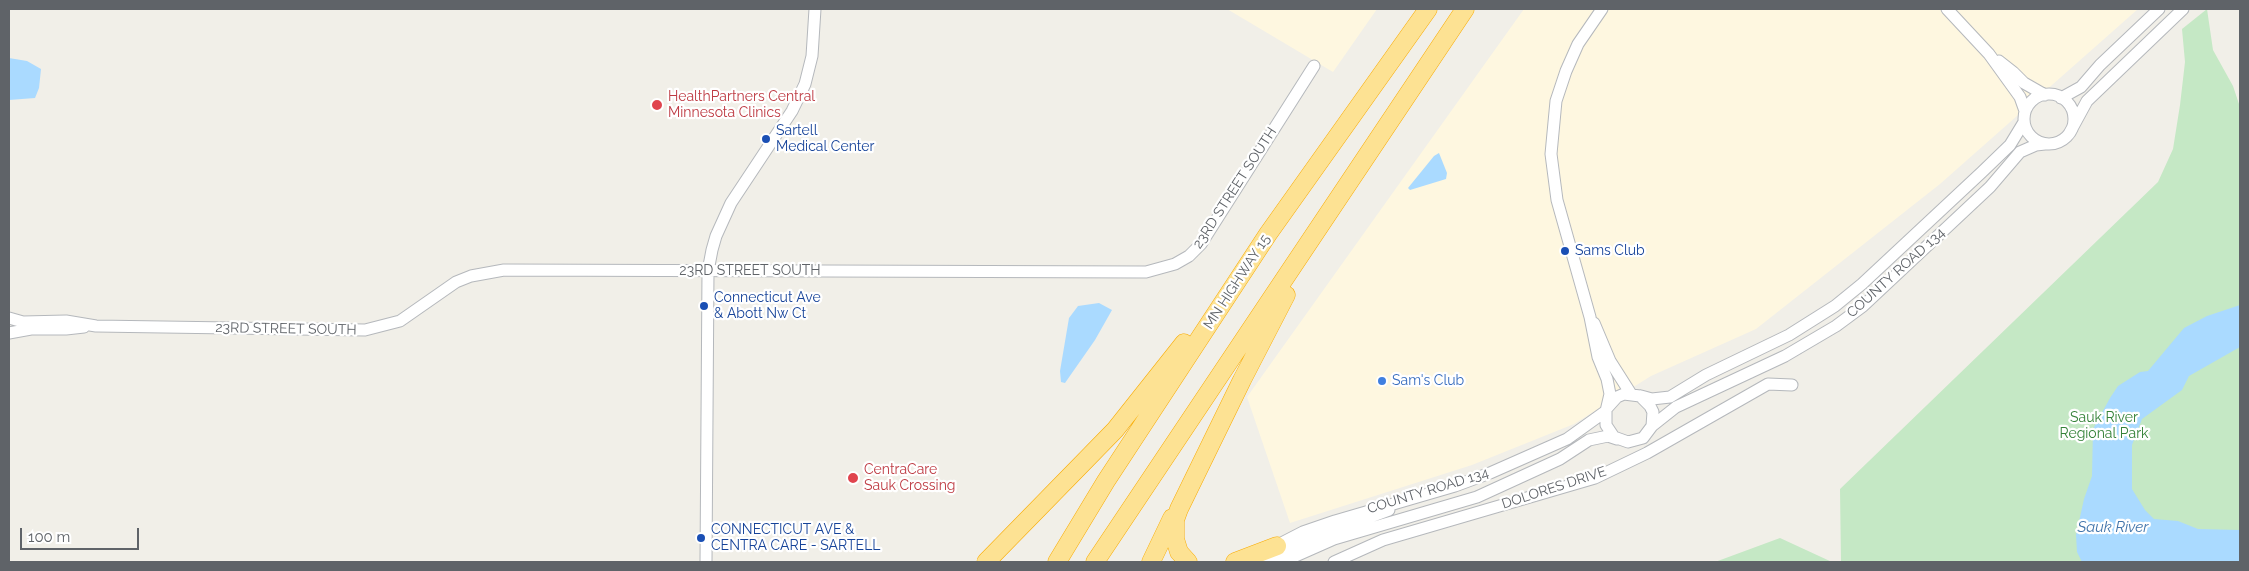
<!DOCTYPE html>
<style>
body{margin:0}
#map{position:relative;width:2249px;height:571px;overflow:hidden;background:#f1efe8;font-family:Raleway,sans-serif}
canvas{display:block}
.frame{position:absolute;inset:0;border:10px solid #5f6368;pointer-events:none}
.scale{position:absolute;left:20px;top:528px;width:119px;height:22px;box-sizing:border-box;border:2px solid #5f6368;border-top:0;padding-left:6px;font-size:15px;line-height:18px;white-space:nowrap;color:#5f6368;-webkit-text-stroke:4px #fff;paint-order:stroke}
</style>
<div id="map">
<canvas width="2249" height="571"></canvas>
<div class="frame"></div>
<div class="scale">100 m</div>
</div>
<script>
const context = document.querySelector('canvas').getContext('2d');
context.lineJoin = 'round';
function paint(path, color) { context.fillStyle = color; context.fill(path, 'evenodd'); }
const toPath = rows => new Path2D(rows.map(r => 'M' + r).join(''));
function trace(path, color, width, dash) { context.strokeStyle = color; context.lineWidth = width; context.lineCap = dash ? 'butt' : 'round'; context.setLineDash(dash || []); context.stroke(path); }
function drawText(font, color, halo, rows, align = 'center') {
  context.font = font + ' Raleway,sans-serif'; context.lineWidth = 4.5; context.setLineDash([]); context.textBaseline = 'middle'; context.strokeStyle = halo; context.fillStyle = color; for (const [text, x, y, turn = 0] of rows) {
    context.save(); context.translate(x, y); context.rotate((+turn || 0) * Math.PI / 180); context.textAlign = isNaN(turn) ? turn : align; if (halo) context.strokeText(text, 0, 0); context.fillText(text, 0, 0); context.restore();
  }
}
const commercial = toPath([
 [1227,9,1377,9,1333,72],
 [1524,9,2138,9,1940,184,1756,329,1651,376,1574,424,1472,465,1290,523,1247,397]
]);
const green = toPath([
 [2207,9,2213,50,2233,86,2240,107,2240,562,1841,562,1840,489,2158,182,2173,149,2180,105,2185,62,2182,29],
 [1780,538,1832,562,1715,562]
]);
const water = toPath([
 [9,58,27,61,41,69,39,88,35,98,9,100],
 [1439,153,1447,173,1446,179,1410,190,1408,188,1434,156],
 [1099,303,1112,310,1095,340,1065,383,1061,382,1060,371,1069,318,1078,306],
 [2240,305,2240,347,2189,376,2182,390,2142,419,2132,445,2132,489,2145,510,2154,519,2178,521,2198,529,2240,530,2240,562,2082,562,2077,552,2076,535,2084,499,2092,476,2093,429,2110,398,2118,386,2140,372,2148,371,2184,328,2207,316]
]);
const minor = toPath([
 [1602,9,1578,44,1566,71,1556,101,1551,154,1557,200,1590,317,1598,357,1607,379,1610,394,1606,411,1606,425,1614,437,1628,442,1643,438,1652,426,1653,412,1650,406,1640,396,1624,394,1617,397,1608,407],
 [1947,9,1989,54,2020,97,2025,111],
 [1999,61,2013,72,2024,83,2045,95],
 '2024 119a25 25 0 1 1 50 0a25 25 0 1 1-50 0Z',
 [2061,98,2081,87,2100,65,2159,9],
 [2069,134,2087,101,2183,9],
 [9,318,23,322,66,321,96,326,365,330,400,321,456,282,471,276,504,270,1146,272,1175,264,1189,256,1201,244,1314,66],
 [1594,323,1610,361,1631,394],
 [9,333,31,329,66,329,84,327],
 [1641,396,1652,399,1670,397,1706,375,1789,335,1835,306,1862,284,1982,172,2010,145,2024,122],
 [1652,426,1676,407,1785,356,1836,326,1863,306,1990,187,2020,152,2036,145,2045,144],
 [1272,548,1303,532,1335,521,1455,486,1490,473,1567,439,1606,411],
 [706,562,708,271,712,250,716,236,731,203,792,111,805,84,812,56,815,9],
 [1265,562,1295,545,1389,510],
 [1282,562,1334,539,1477,497,1560,459,1589,440,1608,436,1617,439],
 [1334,562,1383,540,1595,478,1647,453,1768,384,1792,385]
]);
const highway = toPath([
 [986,562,1115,430,1184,343],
 [1057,562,1106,481,1268,234,1428,9],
 [1095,562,1465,9],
 [1151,562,1172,518],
 [1188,562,1179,552,1175,539,1175,520,1179,509,1242,380,1286,295],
 [1235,562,1277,546]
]);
const markers = [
 [657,105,6,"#e0444e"],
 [766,139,5,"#1a4fb4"],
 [1565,251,5,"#1a4fb4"],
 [704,306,5,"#1a4fb4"],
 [1382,381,5,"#3f7fe0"],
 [853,478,6,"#e0444e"],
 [701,538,5,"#1a4fb4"]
];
const healthNames = [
 ["HealthPartners Central",668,97],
 ["Minnesota Clinics",668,113],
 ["CentraCare",864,470],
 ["Sauk Crossing",864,486]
];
const transitNames = [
 ["Sartell",776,131],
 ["Medical Center",776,147],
 ["Sams Club",1575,251],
 ["Connecticut Ave",714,298],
 ["& Abott Nw Ct",714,314],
 ["CONNECTICUT AVE &",711,530],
 ["CENTRA CARE - SARTELL",711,546]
];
const streetNames = [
 ["23RD STREET SOUTH",1235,188,-57],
 ["23RD STREET SOUTH",750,271],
 ["COUNTY ROAD 134",1896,273,-42],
 ["MN HIGHWAY 15",1237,282,-57],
 ["23RD STREET SOUTH",286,329,1],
 ["DOLORES DRIVE",1554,488,-18],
 ["COUNTY ROAD 134",1428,491,-17]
];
const shopNames = [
 ["Sam's Club",1392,381]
];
const parkNames = [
 ["Sauk River",2104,418],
 ["Regional Park",2104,434]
];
const waterNames = [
 ["Sauk River",2113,527]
];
paint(commercial, '#fef7e0');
paint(green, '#c5e8c5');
paint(water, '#aadaff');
trace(minor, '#b5b8bc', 13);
trace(highway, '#f9ab00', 19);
trace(minor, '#fff', 11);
trace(highway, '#fde293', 18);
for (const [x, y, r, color] of markers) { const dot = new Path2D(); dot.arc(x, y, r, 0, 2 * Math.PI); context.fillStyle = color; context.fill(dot); trace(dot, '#fff', 2); }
drawText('14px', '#be3a42', '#fff', healthNames, 'left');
drawText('14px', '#164399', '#fff', transitNames, 'left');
drawText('14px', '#5f6368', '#fff', streetNames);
drawText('14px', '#366cbe', '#fff', shopNames, 'left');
drawText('14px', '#348238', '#fff', parkNames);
drawText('italic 15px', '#4174aa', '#fff', waterNames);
</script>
